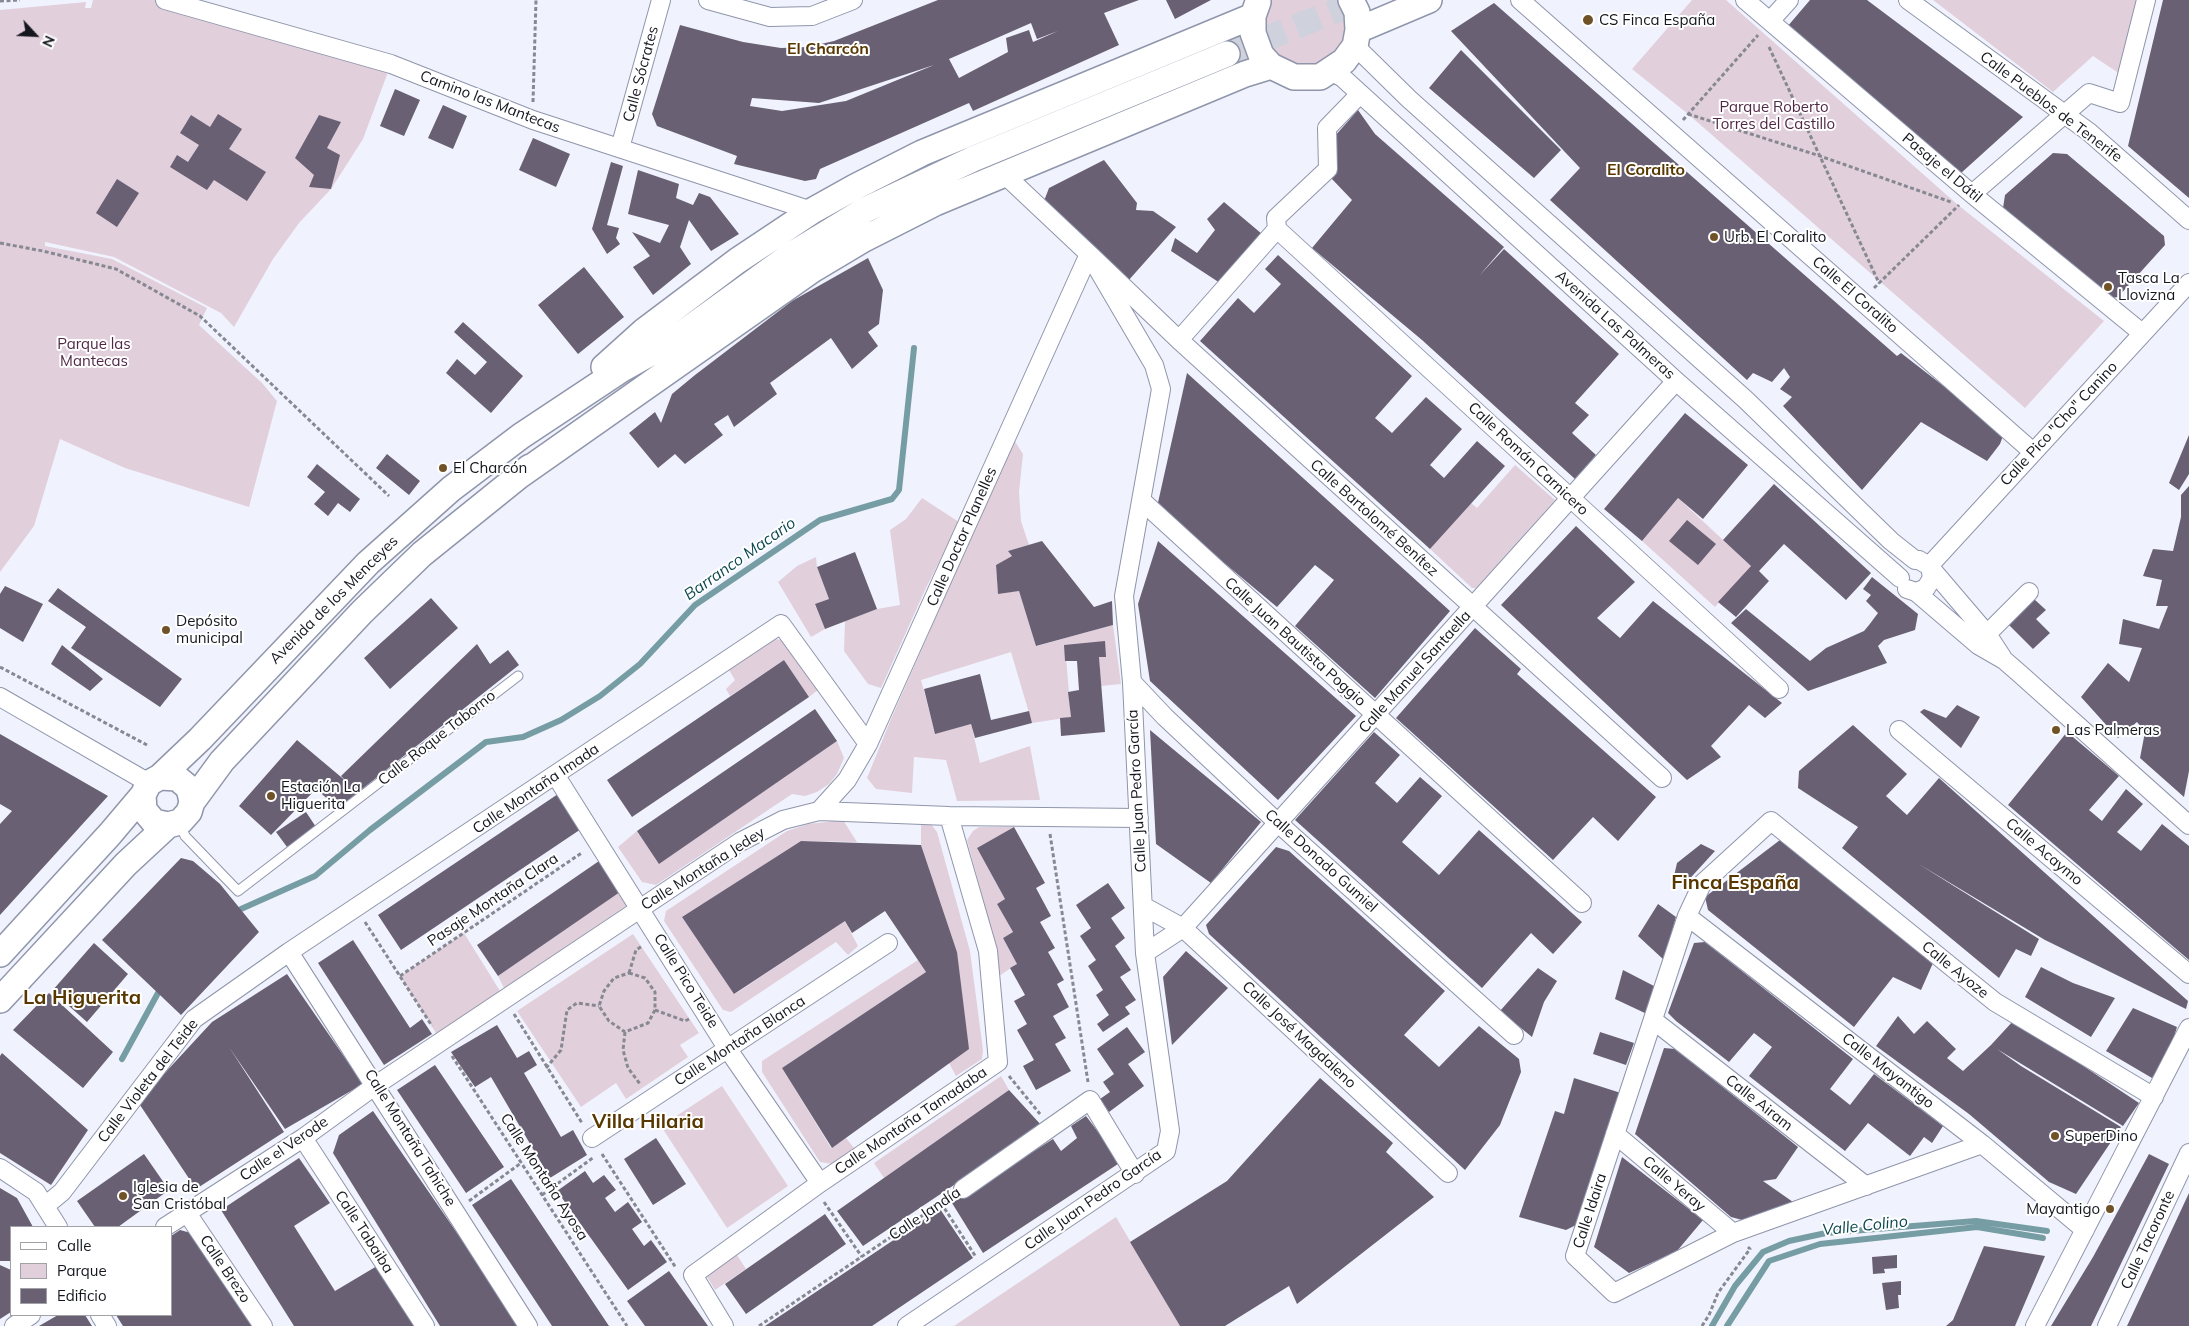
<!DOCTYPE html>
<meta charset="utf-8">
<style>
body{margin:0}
#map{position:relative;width:2189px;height:1326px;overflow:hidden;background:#f0f3fd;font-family:Mulish,sans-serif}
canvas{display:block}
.legend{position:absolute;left:10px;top:1226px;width:162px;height:90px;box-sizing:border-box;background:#fff;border:1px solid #a1a2a5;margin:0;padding:6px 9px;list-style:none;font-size:15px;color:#15171f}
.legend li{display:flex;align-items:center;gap:10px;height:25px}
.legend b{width:25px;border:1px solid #a1a2a5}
.north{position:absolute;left:10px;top:10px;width:50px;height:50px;-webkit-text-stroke:4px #fff;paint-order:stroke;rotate:115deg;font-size:14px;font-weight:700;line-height:20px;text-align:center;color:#15171f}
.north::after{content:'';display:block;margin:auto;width:18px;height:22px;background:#15171f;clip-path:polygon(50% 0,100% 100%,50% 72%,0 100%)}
</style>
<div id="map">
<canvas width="2189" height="1326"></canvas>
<ul class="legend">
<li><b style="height:6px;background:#fff"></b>Calle</li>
<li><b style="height:14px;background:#e2cfdc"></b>Parque</li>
<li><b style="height:14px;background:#696074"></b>Edificio</li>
</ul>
<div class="north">N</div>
</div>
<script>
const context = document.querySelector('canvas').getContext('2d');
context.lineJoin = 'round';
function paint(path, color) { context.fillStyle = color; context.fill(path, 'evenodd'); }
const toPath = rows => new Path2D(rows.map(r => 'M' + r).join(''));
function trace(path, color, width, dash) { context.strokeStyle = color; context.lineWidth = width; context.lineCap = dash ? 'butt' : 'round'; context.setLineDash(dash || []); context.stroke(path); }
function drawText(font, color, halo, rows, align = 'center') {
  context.font = font + ' Mulish,sans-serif'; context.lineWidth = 4; context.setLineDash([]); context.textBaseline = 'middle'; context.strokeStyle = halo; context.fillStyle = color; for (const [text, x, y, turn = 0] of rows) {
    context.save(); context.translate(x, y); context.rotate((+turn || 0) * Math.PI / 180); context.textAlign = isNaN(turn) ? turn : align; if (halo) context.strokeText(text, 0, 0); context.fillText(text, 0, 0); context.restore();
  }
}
const green = toPath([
 [93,0,165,0,391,64,363,139,331,189,299,223,273,259,234,327,221,313,114,257,45,242,45,246,112,259,207,308,199,325,262,383,277,401,249,507,125,468,60,439,34,526,0,572,0,10,86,2,85,8,91,8],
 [1272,0,1339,0,1344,7,1347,34,1342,47,1320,65,1292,65,1279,59,1270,48,1263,21,1267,8],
 [1692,0,1726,0,1958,205,2104,321,2025,408,1688,114,1632,69],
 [1933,0,2138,0,2120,74,2093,56,2053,92],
 [1014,440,1023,454,1019,492,1021,521,1029,545,1009,551,1012,556,996,565,998,593,1019,591,1037,646,1113,625,1121,684,1101,686,1099,657,1065,645,1071,717,1032,723,1011,652,921,680,935,733,971,724,980,763,1030,746,1040,800,957,801,946,760,914,757,912,793,876,789,867,778,891,719],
 [1515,465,1555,500,1476,588,1472,588,1430,549,1471,503,1477,508],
 [922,498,959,522,925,590,881,688,868,684,844,651,845,621,877,609,900,605,890,530,906,519],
 [1678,498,1751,566,1715,607,1642,541],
 [816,557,817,567,829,599,815,605,825,629,811,637,778,582,797,566],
 [776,639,785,641,818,690,809,697,784,660,730,696,726,689,735,680,729,670],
 [837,741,844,758,837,774,829,784,817,792,805,796,792,794,656,885,642,882,618,847,637,831,660,863],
 [843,820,857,842,801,841,682,917,735,994,845,921,858,946,848,955,836,942,731,1012,723,1010,664,921,666,911,787,831,808,824],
 [921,823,930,823,937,832,970,951,983,1050,982,1059,956,1076,949,1063,957,952,921,845],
 [979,827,1014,827,977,848,1005,899,997,904,1013,932,1003,938,1017,964,999,976,997,950,967,840,973,831],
 [620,892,629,904,504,988,498,976],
 [464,933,505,999,441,1041,400,976],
 [633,934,699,1033,680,1045,688,1057,626,1099,616,1083,581,1107,517,1011],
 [918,960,926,972,782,1068,831,1148,846,1138,854,1148,832,1164,820,1162,762,1072,762,1061],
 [1001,1076,1009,1090,884,1178,874,1163],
 [722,1086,788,1186,727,1228,661,1126],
 [1116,1217,1180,1326,954,1326],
 [737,1255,746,1269,715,1290,706,1275]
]);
const stream = toPath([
 [241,909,315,876,370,830,486,742,523,737,561,720,600,696,640,664,695,605,820,520,892,499,899,490,914,348],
 [122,1059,158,993],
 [1712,1326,1735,1286,1763,1252,1789,1241,1826,1233,1976,1221,2047,1231],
 [1727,1326,1769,1261,1820,1244,1977,1227,2043,1238]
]);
const building = toPath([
 [938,0,1139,0,1104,13,1119,45,973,111,969,103,820,169,816,179,805,181,734,164,737,156,657,126,652,114,680,25,743,42,781,48,808,47,834,41],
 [1031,23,1037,39,1058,31,1033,42,1029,30,1006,38,1008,52,959,78,949,59],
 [934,65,846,101,782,111,750,106,752,98,819,103],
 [1166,0,1211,0,1175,19],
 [1810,0,1867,0,2023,117,1960,174,1787,27],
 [2163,0,2189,0,2189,198,2128,146],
 [1494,3,1897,356,1901,353,2004,433,2000,444,1987,461,1921,422,1862,490,1783,406,1792,397,1780,389,1790,377,1784,368,1791,360,1772,382,1753,373,1747,380,1550,200,1580,168,1451,31],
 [1461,50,1561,150,1534,178,1429,88],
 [395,89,420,100,404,136,380,126],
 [443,105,467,116,453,149,428,138],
 [1358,110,1375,134,1504,247,1479,276,1504,249,1619,354,1575,403,1589,415,1572,433,1596,455,1575,479,1422,340,1312,248,1352,200,1332,179,1334,137],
 [218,114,242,129,229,149,266,172,247,201,214,180,207,190,170,167,177,155,188,162,199,145,180,133,191,115,210,127],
 [319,115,341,122,327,148,340,155,331,189,309,187,314,175,295,158],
 [533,138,570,154,556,187,519,170],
 [2053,153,2067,154,2164,236,2165,245,2118,297,2106,299,2003,208,2005,195],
 [1104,160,1137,203,1136,210,1153,211,1176,227,1128,281,1044,201,1049,188],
 [611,162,623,166,607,225,619,228,616,238,620,244,607,254,592,229],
 [638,170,679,184,676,198,693,205,699,193,710,197,739,234,711,251,689,220,680,247,691,264,653,295,633,267,650,256,632,232,660,243,669,225,628,214],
 [117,179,139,193,117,227,96,213],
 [1224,202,1262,234,1220,283,1171,251,1175,238,1197,253,1215,230,1207,219],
 [1278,255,1412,376,1375,418,1392,433,1426,397,1462,429,1430,465,1444,478,1477,441,1505,466,1430,549,1200,341,1238,298,1254,313,1281,284,1265,269],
 [868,258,883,290,879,324,868,332,878,346,852,369,831,338,770,383,777,394,734,427,728,415,714,424,723,435,685,464,675,454,658,468,629,433,655,412,661,423,672,394,695,375,792,301],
 [584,267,624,317,578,354,538,305],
 [463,322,523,376,491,413,446,373,457,359,475,375,487,362,454,332],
 [1187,373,1450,611,1375,698,1295,626,1334,580,1315,565,1277,607,1157,507],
 [1685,413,1748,465,1703,519,1678,498,1642,541,1604,509],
 [2189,435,2189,474,2179,490,2169,483],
 [387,454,420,481,409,495,376,468],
 [317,464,360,499,350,512,338,503,328,516,314,504,325,492,307,477],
 [1774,484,1871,573,1846,600,1784,544,1759,571,1769,581,1736,617,1718,602,1751,566,1723,540],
 [2189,486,2189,771,2184,797,2140,758,2145,732,2137,722,2118,738,2081,697,2108,663,2129,682,2142,648,2119,644,2123,619,2159,629,2168,606,2156,606,2162,580,2143,576,2153,549,2173,551,2181,517,2181,495],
 [1687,520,1716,544,1698,565,1669,541],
 [1576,526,1635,582,1597,618,1620,638,1653,601,1782,703,1765,718,1749,705,1711,746,1721,757,1687,780,1501,605],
 [1042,541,1094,607,1112,601,1113,625,1036,646,1019,591,998,594,996,565,1012,556,1008,551],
 [1158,541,1356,716,1278,800,1150,681,1138,604],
 [855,552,877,609,825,629,815,604,829,599,817,567],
 [1872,577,1918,614,1915,630,1884,640,1878,646,1887,663,1808,691,1731,623,1746,609,1810,661,1826,648,1864,631,1869,625,1878,613,1866,601,1871,595,1863,589],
 [5,586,43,604,23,642,0,628,0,594],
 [58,588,182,679,160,707,71,648,86,627,48,601],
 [431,598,458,628,390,689,364,658],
 [2034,599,2046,610,2036,619,2050,633,2033,649,2009,625],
 [1475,628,1521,669,1517,674,1656,797,1618,841,1593,817,1553,860,1396,718],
 [1105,641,1106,657,1099,657,1105,732,1061,736,1060,718,1071,717,1068,692,1079,690,1077,661,1065,661,1064,645],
 [477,644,490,664,508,650,519,665,338,808,316,789,271,835,239,806,297,740,347,782,341,776],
 [62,645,103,679,90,691,51,664],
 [784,660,809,697,632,817,607,780],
 [980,674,991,720,1029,711,1032,723,975,738,971,724,935,734,924,689],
 [1957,705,1980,717,1961,748,1920,712,1924,709,1946,718],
 [815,709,837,741,659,864,637,831],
 [1853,725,1907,774,1886,796,1907,815,1939,778,2188,1001,2186,1009,2045,940,1917,863,2039,939,2031,956,2016,949,1999,978,1842,848,1858,827,1798,788,1799,771],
 [1150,730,1261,822,1211,883,1156,844],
 [1374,732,1400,755,1375,783,1397,803,1420,777,1442,796,1402,842,1439,875,1479,830,1582,922,1553,954,1531,933,1482,988,1295,820],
 [2067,732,2119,776,2089,810,2102,821,2126,789,2143,804,2117,832,2141,851,2162,824,2189,846,2189,960,2008,805],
 [0,734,108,796,0,915,0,824,12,811,0,804],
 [561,792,584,827,401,950,378,915],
 [306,812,316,827,287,847,276,832],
 [1014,827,1045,883,1036,888,1051,916,1040,922,1055,948,1048,952,1064,980,1057,984,1069,1007,1053,1016,1066,1038,1055,1044,1071,1071,1036,1090,1023,1066,1034,1060,1017,1030,1027,1024,1014,1001,1025,995,1010,968,1017,964,1003,938,1013,932,997,904,1005,899,977,848],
 [1780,840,1933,963,1921,990,1893,977,1854,1027,1708,910,1705,897],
 [801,841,921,845,957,952,969,1049,832,1148,782,1068,926,972,885,911,852,933,845,921,734,994,682,917],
 [1701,844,1715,851,1684,885,1674,876,1677,863],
 [1276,847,1289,851,1445,991,1404,1035,1439,1067,1479,1026,1519,1059,1521,1072,1500,1125,1465,1170,1209,934,1206,925],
 [181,858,193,861,220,884,259,932,181,1015,102,940],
 [599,861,620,892,498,976,477,945],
 [1108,883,1125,908,1111,918,1125,938,1115,946,1131,970,1120,977,1136,1000,1125,1007,1130,1014,1103,1032,1097,1024,1109,1015,1096,995,1103,990,1088,966,1096,960,1080,936,1091,928,1076,905],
 [1658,904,1676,917,1664,960,1638,936],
 [353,940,410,1028,422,1019,432,1034,384,1065,318,963],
 [1705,942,1853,1059,1830,1089,1850,1105,1874,1074,1943,1126,1932,1143,1924,1137,1910,1156,1868,1123,1845,1151,1749,1076,1772,1047,1754,1033,1729,1062,1676,1021,1668,1013,1694,943],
 [94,943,128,974,87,1022,52,991],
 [1186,951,1228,988,1172,1045,1163,977],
 [2041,967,2073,983,2115,998,2091,1037,2025,997],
 [1538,968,1557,981,1544,1002,1532,1037,1500,1011],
 [1623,970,1654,986,1647,1014,1615,999],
 [287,974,363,1084,285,1129,229,1047,284,1132,196,1189,138,1102,212,1022],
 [49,993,113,1052,83,1088,13,1030],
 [2133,1008,2177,1027,2170,1050,2152,1078,2106,1051],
 [1898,1016,1914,1034,1927,1021,1956,1049,1947,1058,1963,1071,1991,1045,2014,1020,2139,1103,2123,1126,1997,1049,2021,1066,2121,1127,2076,1194,2049,1182,1969,1114,1876,1046],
 [497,1025,517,1058,529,1051,537,1065,524,1073,561,1137,573,1130,587,1155,550,1178,491,1077,475,1087,451,1052],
 [1127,1027,1145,1052,1128,1064,1144,1086,1109,1112,1100,1099,1110,1092,1103,1082,1114,1074,1097,1049],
 [1600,1032,1634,1043,1626,1065,1593,1054],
 [1664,1048,1675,1049,1798,1147,1776,1179,1763,1181,1793,1202,1746,1221,1731,1217,1635,1134],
 [2,1053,88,1130,51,1185,0,1153,0,1056],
 [435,1065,504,1167,466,1193,397,1090],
 [1320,1078,1393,1143,1386,1152,1434,1197,1297,1304,1289,1286,1225,1326,1180,1326,1130,1242,1227,1181],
 [1574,1078,1624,1094,1580,1223,1566,1230,1519,1217,1555,1111,1564,1114],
 [1009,1090,1042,1126,863,1246,837,1211],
 [373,1111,521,1326,440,1326,333,1153,339,1135],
 [1086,1116,1121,1162,983,1253,952,1203,1053,1139,1061,1151,1077,1138,1071,1126],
 [656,1138,686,1184,653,1205,624,1159],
 [144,1154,169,1190,118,1227,95,1227,77,1201],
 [2149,1154,2169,1164,2091,1326,2051,1326,2093,1257],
 [1622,1157,1703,1220,1677,1251,1629,1273,1594,1247],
 [299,1158,330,1203,294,1226,335,1291,377,1266,414,1326,294,1326,221,1210],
 [585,1171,593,1183,604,1175,616,1190,605,1198,615,1212,628,1202,642,1222,632,1229,644,1246,651,1240,667,1262,628,1290,557,1191],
 [511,1179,609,1326,552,1326,472,1205],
 [0,1188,17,1198,33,1227,11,1227,11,1261,0,1261],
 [2189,1193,2189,1326,2127,1326],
 [940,1209,973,1258,872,1326,765,1326],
 [825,1214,846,1244,746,1314,725,1284],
 [180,1230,191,1233,254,1326,123,1326,116,1315,171,1315,171,1236],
 [1984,1246,2045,1256,2015,1326,1946,1326,1953,1320],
 [1897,1255,1897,1268,1884,1269,1885,1273,1873,1274,1872,1257],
 [0,1265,11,1270,11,1312,0,1319],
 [669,1271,708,1326,645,1326,627,1301],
 [1901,1281,1901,1295,1898,1295,1899,1308,1886,1310,1882,1283],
 [58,1315,85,1315,92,1326,39,1326]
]);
const secondaryTunnel = toPath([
 [1227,54,1363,0]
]);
const path = toPath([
 [0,1,20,0],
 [1769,47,1879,283],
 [533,102,536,0],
 [1688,114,1820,156,1951,202],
 [1683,120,1758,35],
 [0,243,43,251,116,269,200,316,389,496],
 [1874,288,1959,205],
 [0,667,147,745],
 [1050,834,1088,1082],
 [365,922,432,1026],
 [629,973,645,978,655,992,655,1010,648,1023,625,1032,609,1021,599,1006,604,991,614,978,629,973],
 [629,973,636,950,642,946],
 [400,976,583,852],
 [655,1010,685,1021,689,1019],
 [514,1014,582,1123],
 [625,1032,623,1050,628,1068,640,1084],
 [452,1056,627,1326],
 [546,1068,561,1050,567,1010,577,1003,599,1006],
 [1009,1076,1040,1114],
 [602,1154,676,1268],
 [542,1195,594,1157],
 [469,1201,521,1163],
 [824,1202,862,1257],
 [941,1203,976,1257],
 [759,1326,947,1199],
 [1702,1326,1709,1315,1718,1293,1750,1249,1748,1247]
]);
const lane = toPath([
 [180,824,185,836,238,891,518,676]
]);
const street = toPath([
 [165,0,391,64,533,120,812,211],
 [708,0,770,17,812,16,853,0],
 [1520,0,2033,452],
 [1745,0,1972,194,2142,333],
 [1908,0,2089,132,2189,220],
 [1770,21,1789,0],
 [1355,46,1409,99,1746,400,1891,541,1915,560],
 [1331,71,1343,78,1676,381,1900,578],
 [620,148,661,0],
 [1972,194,2089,93,2120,103,2146,0],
 [1277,229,1779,689],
 [1179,340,1277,229,1276,218,1328,169,1327,128,1360,94],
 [1142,501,1582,903],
 [1919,560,1929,566,1987,634,2002,657],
 [1929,566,2189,283],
 [1907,589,1916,592,1926,588,1932,578,1931,572],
 [1916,592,1978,645,2004,660,2019,673,2189,825],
 [1987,634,2029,592],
 [1132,682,1165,717,1278,823,1514,1035],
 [0,697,149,783],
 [1899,730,2189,974],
 [556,776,727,1048,820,1183],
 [819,811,847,780,868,744,1089,254,1179,340,1662,778],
 [1143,906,1183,928,1448,1173],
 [1687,916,1982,1144,2085,1230],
 [289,952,528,1326],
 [1145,953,1183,928,1676,381],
 [1653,1020,1866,1186],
 [1615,1134,1733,1233],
 [303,1138,425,1326],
 [592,1138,888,943],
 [1982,1144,1733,1233,1614,1293,1575,1256,1687,916,1702,884,1771,821,1995,1002,2154,1097],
 [0,1168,36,1192,58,1227],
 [963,1189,1090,1100,1135,1174],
 [45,1206,62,1192,194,1019,289,952,781,624,868,744],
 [187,1213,263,1326],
 [165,1227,303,1138,376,1085,740,842,783,820,819,811,949,816,1139,818],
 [100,1315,107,1326],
 [14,1326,31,1315],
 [724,1326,693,1275,820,1183,998,1062,988,951,949,816],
 [907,1326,1166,1151,1170,1131,1145,953,1132,682,1124,596,1161,389,1154,365,1089,254,1004,174],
 [2035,1326,2189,1028],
 [2107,1326,2189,1153]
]);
const secondary = toPath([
 [1258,2,1253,16,1253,33,1261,55,1271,66,1294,77,1320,77,1344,61,1355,46,1358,30,1357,12,1351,0],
 [1358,30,1429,0],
 [604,367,644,331,737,261,812,211,855,187,922,153,1253,16],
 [516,478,812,270,864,239,935,203,1245,74,1271,66],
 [143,795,144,810,154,822,168,825,180,822,189,812,192,802,189,788,177,778,160,777],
 [192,802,222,761,362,612,422,554,530,467],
 [0,954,110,834,143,795,149,783,160,777,200,739,368,563,451,489,521,436,622,369,672,341,791,255,865,210,973,159,1227,54],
 [0,1000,126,864,168,825]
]);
const markers = [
 [1588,20,6,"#705227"],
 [1714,237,5,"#705227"],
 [2108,287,5,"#705227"],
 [443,468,5,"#705227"],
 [166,630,5,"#705227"],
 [2056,730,5,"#705227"],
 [271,796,5,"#705227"],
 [2055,1136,5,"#705227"],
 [123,1196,5,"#705227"],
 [2110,1209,5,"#705227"]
];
const poiNames = [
 ["CS Finca España",1599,20],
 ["Urb. El Coralito",1724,237],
 ["Tasca La",2118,278],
 ["Llovizna",2118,295],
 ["El Charcón",453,468],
 ["Depósito",176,621],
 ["municipal",176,638],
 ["Las Palmeras",2066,730],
 ["Estación La",281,787],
 ["Higuerita",281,804],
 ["SuperDino",2065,1136],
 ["Iglesia de",133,1187],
 ["San Cristóbal",133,1204],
 ["Mayantigo",2100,1209,"right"]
];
const streetNames = [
 ["Calle Sócrates",641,74,-75],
 ["Camino las Mantecas",490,102,21],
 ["Calle Pueblos de Tenerife",2051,107,37],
 ["Pasaje el Dátil",1942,168,40],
 ["Calle El Coralito",1855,295,41],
 ["Avenida Las Palmeras",1615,325,42],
 ["Calle Pico \"Cho\" Canino",2059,424,-47],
 ["Calle Román Carnicero",1528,459,43],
 ["Calle Bartolomé Benítez",1374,518,42],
 ["Calle Doctor Planelles",962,537,-66],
 ["Avenida de los Menceyes",334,600,-45],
 ["Calle Juan Bautista Poggio",1295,642,42],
 ["Calle Manuel Santaella",1415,672,-48],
 ["Calle Roque Taborno",437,738,-38],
 ["Calle Montaña Imada",536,789,-34],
 ["Calle Juan Pedro García",1137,791,-93],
 ["Calle Acaymo",2044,852,40],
 ["Calle Donado Gumiel",1321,861,42],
 ["Calle Montaña Jedey",703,869,-32],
 ["Pasaje Montaña Clara",493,900,-34],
 ["Calle Ayoze",1955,970,39],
 ["Calle Pico Teide",686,981,58],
 ["Calle José Magdaleno",1299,1035,43],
 ["Calle Montaña Blanca",740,1041,-33],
 ["Calle Mayantigo",1888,1071,38],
 ["Calle Violeta del Teide",148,1081,-52],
 ["Calle Airam",1759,1103,38],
 ["Calle Montaña Tamadaba",911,1121,-34],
 ["Calle Montaña Tahiche",410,1138,58],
 ["Calle el Verode",284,1149,-34],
 ["Calle Montaña Ayosa",544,1177,57],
 ["Calle Yeray",1674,1184,40],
 ["Calle Juan Pedro García",1093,1200,-35],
 ["Calle Idaira",1590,1211,-72],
 ["Calle Jandía",925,1214,-34],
 ["Calle Tabaiba",364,1232,57],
 ["Calle Tacoronte",2148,1240,-65],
 ["Calle Brezo",225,1269,56]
];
const parkNames = [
 ["Parque Roberto",1774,107],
 ["Torres del Castillo",1774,124],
 ["Parque las",94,344],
 ["Mantecas",94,361]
];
const neighbourhoodNames = [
 ["El Charcón",828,49],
 ["El Coralito",1646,170]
];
const waterNames = [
 ["Barranco Macario",740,559,-35],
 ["Valle Colino",1865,1226,-6]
];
const districtNames = [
 ["Finca España",1735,883],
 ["La Higuerita",82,998],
 ["Villa Hilaria",648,1122]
];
paint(green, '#e2cfdc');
trace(stream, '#779da4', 6);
paint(building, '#696074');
trace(secondaryTunnel, '#cfd2dc', 25, [25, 12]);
trace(lane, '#8f95ab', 11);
trace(street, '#8f95ab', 20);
trace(secondary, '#8f95ab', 28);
trace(path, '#878992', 3, [4, 2.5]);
trace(lane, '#fff', 9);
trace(street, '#fff', 18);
trace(secondary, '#fff', 25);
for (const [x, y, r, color] of markers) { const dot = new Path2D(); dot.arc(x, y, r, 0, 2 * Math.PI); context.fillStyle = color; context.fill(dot); trace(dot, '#fff', 2); }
drawText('15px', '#15171f', '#fff', poiNames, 'left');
drawText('15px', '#15171f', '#fff', streetNames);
drawText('15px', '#502846', '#fff', parkNames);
drawText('bold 16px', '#583800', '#fff', neighbourhoodNames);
drawText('italic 16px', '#0c4850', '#fff', waterNames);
drawText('bold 20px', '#583800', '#fff', districtNames);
</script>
